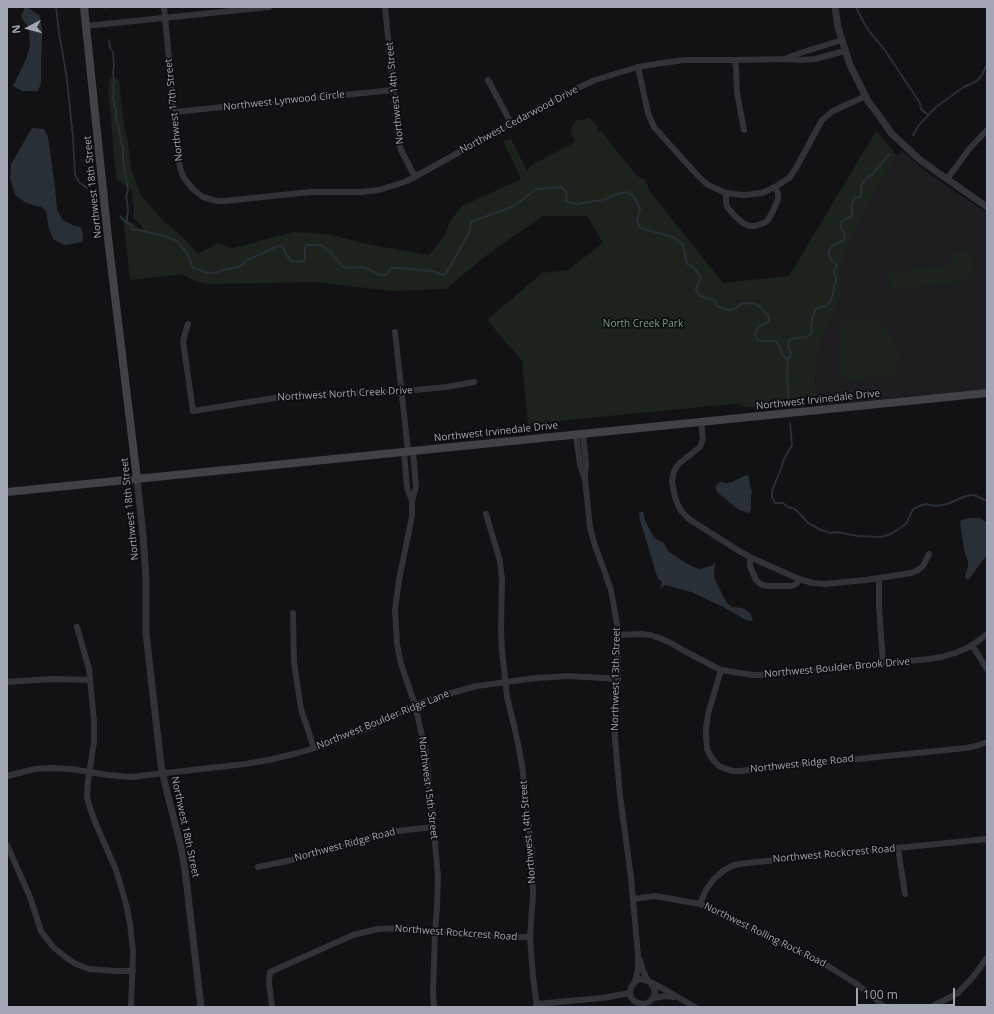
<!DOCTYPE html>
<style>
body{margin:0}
#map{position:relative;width:994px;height:1014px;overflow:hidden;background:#121113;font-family:"Open Sans",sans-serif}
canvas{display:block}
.frame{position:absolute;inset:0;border:8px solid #a2a6b4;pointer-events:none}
.north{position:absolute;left:8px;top:8px;width:40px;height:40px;-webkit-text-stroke:3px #0d0c0e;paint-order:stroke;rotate:264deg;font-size:11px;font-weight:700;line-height:16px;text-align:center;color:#a2a6b4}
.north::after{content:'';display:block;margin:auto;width:14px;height:18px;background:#a2a6b4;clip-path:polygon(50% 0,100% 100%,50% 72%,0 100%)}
.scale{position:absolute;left:856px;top:988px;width:99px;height:18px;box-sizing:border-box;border:2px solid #a2a6b4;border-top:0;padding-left:5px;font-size:12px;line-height:14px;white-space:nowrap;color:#a2a6b4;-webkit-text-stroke:3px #0d0c0e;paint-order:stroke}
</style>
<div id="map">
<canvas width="994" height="1014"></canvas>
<div class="frame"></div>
<div class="north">N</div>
<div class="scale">100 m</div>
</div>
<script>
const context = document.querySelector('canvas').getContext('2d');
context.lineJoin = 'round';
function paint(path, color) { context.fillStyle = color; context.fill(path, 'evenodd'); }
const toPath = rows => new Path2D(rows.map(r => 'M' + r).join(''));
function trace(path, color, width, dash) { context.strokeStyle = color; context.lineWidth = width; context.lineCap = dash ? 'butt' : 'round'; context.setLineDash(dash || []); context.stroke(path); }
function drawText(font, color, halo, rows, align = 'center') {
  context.font = font + ' "Open Sans",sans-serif'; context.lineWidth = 3.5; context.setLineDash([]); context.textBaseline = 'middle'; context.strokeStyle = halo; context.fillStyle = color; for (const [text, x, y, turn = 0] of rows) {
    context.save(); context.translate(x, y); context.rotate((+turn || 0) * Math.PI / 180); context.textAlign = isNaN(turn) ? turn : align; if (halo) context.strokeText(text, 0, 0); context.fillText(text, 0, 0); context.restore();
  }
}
const built = toPath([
 [902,151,916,163,928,173,987,213,987,389,819,405,817,395,808,305,897,155]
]);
const green = toPath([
 [110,77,119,80,124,125,129,148,131,169,141,196,148,203,163,221,185,239,198,254,218,243,232,248,243,246,259,241,294,232,328,234,367,244,429,255,445,235,450,221,462,206,519,180,521,178,503,141,511,139,527,171,530,166,575,142,570,131,575,121,589,118,598,127,597,133,601,131,637,176,644,179,648,186,648,189,723,283,789,276,876,131,897,155,874,194,866,211,862,216,844,257,842,263,841,296,833,315,823,334,817,354,815,378,817,395,812,400,782,403,774,406,766,406,760,407,747,407,738,405,742,403,528,424,522,361,487,320,542,273,568,270,603,243,587,216,543,216,487,255,446,289,391,291,317,282,208,284,195,281,183,274,130,280,123,217,143,231,142,226,133,217,134,207,132,190,117,180,114,157,112,131,108,89],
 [971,250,974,274,970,275,966,278,963,282,890,289,889,272,919,268,945,266,953,262,952,252],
 [861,317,877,321,890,330,899,352,898,377,848,380,841,377,837,330,848,318]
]);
const water = toPath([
 [25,7,30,9,39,15,42,28,42,46,41,58,41,83,38,91,22,91,13,86,27,57,30,46,29,28,23,20,21,16],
 [32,128,44,129,48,137,55,187,57,210,63,220,74,226,81,227,83,235,83,242,64,245,53,239,49,229,46,211,41,207,26,203,15,195,10,179,11,164],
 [746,475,749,476,750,486,752,491,751,496,751,508,750,513,739,510,717,492,715,487,720,482,727,483,732,482],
 [642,511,644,514,645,520,653,536,656,539,663,542,668,551,686,563,693,567,700,569,713,565,714,563,715,563,714,577,724,598,728,604,732,607,742,608,745,609,751,614,753,620,751,621,746,620,723,607,691,592,665,585,660,589,660,588,662,582,658,579,655,570,640,520,639,513],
 [971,518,979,518,987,522,987,555,969,579,966,579,965,577,968,566,968,561,964,550,960,521,965,519]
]);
const stream = toPath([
 [56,7,59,33,67,79,73,138,75,175,79,182,87,188],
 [106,7,106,8],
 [856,7,864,23,869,31,884,49,920,103,921,109,928,115],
 [109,40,110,48,113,52,114,65,113,74,114,81,113,88,114,93,113,98,116,111,116,118,121,139,121,144,123,147,123,160,128,190,126,197,127,200,128,212,127,216,127,223],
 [913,135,919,125,936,107,964,87,977,81,982,75,986,66,987,65],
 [120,216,125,222,131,225,133,230,140,230,167,237,177,241,187,253,193,268,205,272,215,273,223,270,239,267,247,260,261,254,275,247,282,246,287,256,292,261,300,262,305,260,305,248,307,245,321,245,332,254,343,267,353,268,364,267,380,275,386,275,391,268,399,268,431,271,440,274,445,275,455,258,469,233,471,222,514,206,536,189,562,187,567,193,566,201,572,203,578,204,606,199,617,194,627,192,631,194,634,197,640,209,637,220,640,228,673,237,683,245,687,264,693,267,698,273,701,277,698,283,696,290,699,295,709,299,715,300,717,306,723,309,731,310,736,308,741,304,750,303,758,305,769,317,769,321,758,327,755,334,758,340,766,341,775,341,780,347,782,355,788,360],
 [789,404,787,375,788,360,790,357,791,352,788,347,788,344,789,340,796,338,806,337,812,333,811,327,813,316,816,308,826,306,831,301,836,280,834,270,837,267,835,263,832,261,829,256,829,251,833,245,844,240,845,234,842,230,840,225,842,221,852,216,852,203,855,198,861,196,861,186,863,183,869,176,872,175,889,154],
 [790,423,792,445,783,461,782,466,772,491,772,497,775,503,783,503,788,507,795,509,801,515,808,523,819,529,830,533,836,532,858,536,881,537,891,534,906,524,913,509,925,504,936,506,947,504,966,496,974,495,987,501]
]);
const minor = toPath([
 [164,7,174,112,180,168,184,178,193,189,203,197,217,201,225,201,310,192,361,192,379,190,398,184,407,181,567,93,595,80,638,67,662,63,685,60,735,60,786,59,801,60,815,59,845,51],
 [385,7,398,137,401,150,415,177],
 [86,26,269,7],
 [787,58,800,53,842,40],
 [735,60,736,69,737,93,744,130],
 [638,67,648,113,654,127,699,177,708,185,726,193,734,194,744,195,762,193,775,187,789,178,796,168,822,120,833,111,866,96],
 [488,80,511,123],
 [174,112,394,90],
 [947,179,970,148,987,130],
 [726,193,726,202,727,207,735,216,743,223,749,226,755,226,764,223,768,220,773,211,778,199,778,193,775,187],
 [188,324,186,330,183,341,193,411,281,397,333,393,383,393,447,387,474,382],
 [395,332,408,451],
 [701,422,703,439,700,447,681,462,677,466,674,471,672,481,675,497,678,505,682,512,689,519,739,551,752,558,799,579,813,583,825,584,866,580,911,573,918,570,923,566,929,554],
 [583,433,586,464,585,475],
 [576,434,580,465,585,479,590,527,595,546,604,570,611,590,617,624,618,659,618,679,614,717,615,739,620,795,631,878,638,955,638,969,635,982],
 [413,451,416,487,412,501,412,516,399,580,395,610,397,644,401,664,415,705,426,753,435,843,438,877,437,907,435,932,433,992,434,1007],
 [404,452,407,488,412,501],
 [486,514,500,561,502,580,501,630,502,650,507,697,516,734,522,765,532,853,533,895,530,937,533,977,537,1007],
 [752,558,750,561,750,566,756,580,762,585,767,586,791,586,794,585,797,583,799,579],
 [879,578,879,607,883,663],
 [293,613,294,662,301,709,314,748],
 [77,627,89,669,94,721,94,742,88,781,87,796,89,805,95,822,116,870,122,890,127,908,130,924,133,951,131,1007],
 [618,635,641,634,650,635,659,638,669,642,690,654,721,670,753,675,769,675,929,659,942,657,955,653,967,648,978,641,987,634],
 [972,645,987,669],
 [721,670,708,714,706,729,706,735,707,749,710,755,714,761,719,766,726,769,733,771,739,771,966,748,976,746,987,742],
 [7,682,52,679,90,680],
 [7,776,35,769,52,768,71,769,108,775,131,777,245,764,269,760,298,753,328,744,369,728,415,705,440,696,477,686,536,678,569,676,618,679],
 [7,845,30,897,41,931,53,947,68,959,76,964,89,969,117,971,133,971],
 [898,848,905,894],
 [258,867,292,860,372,837,398,831,433,827],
 [633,899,655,896,700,904,739,924,828,966,858,985,885,1007],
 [700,904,706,890,713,880,723,871,734,865,747,863,987,839],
 [640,960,643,971,648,981],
 [650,982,654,988,655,992,653,998,649,1002,643,1004,638,1003,634,1001,631,997,630,993,631,987,636,981,640,979,645,980,650,982,660,987,695,1007],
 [653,998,666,996,674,997],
 [536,1004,602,998,630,993],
 [272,1007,269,982,270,972,353,935,378,929,402,928,475,936,530,937],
 [931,1007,958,993,973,977,987,958]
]);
const tertiary = toPath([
 [835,7,838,27,842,40,850,65,868,101,880,117,891,133,920,160,987,207],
 [137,479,143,535,146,578,146,633,161,765,165,784,181,847,185,870,201,1007]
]);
const secondary = toPath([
 [84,7,108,238,137,479],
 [7,492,987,393]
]);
const streetNames = [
 ["Northwest 14th Street",395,93,-96],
 ["Northwest Lynwood Circle",284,101,-6],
 ["Northwest 17th Street",174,110,-96],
 ["Northwest Cedarwood Drive",519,120,-28],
 ["Northwest 18th Street",93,187,-96],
 ["Northwest North Creek Drive",345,394,-3],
 ["Northwest Irvinedale Drive",818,400,-6],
 ["Northwest Irvinedale Drive",496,432,-6],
 ["Northwest 18th Street",130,509,-96],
 ["Northwest Boulder Brook Drive",837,668,-5],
 ["Northwest 13th Street",616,679,-89],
 ["Northwest Boulder Ridge Lane",383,720,-22],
 ["Northwest Ridge Road",802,764,-6],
 ["Northwest 15th Street",428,788,83],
 ["Northwest 18th Street",185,827,78],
 ["Northwest 14th Street",528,832,-95],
 ["Northwest Ridge Road",345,845,-15],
 ["Northwest Rockcrest Road",834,854,-5],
 ["Northwest Rockcrest Road",456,933,4],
 ["Northwest Rolling Rock Road",765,935,26]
];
const parkNames = [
 ["North Creek Park",643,324]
];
paint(built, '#1e1d20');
paint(green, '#1c231d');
paint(water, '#282f37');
trace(stream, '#282f37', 2);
trace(minor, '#323338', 6);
trace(tertiary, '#323338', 7);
trace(secondary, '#404248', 8);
drawText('10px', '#a2a6b4', '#0d0c0e', streetNames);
drawText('10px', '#79a07e', '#0d0c0e', parkNames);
</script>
